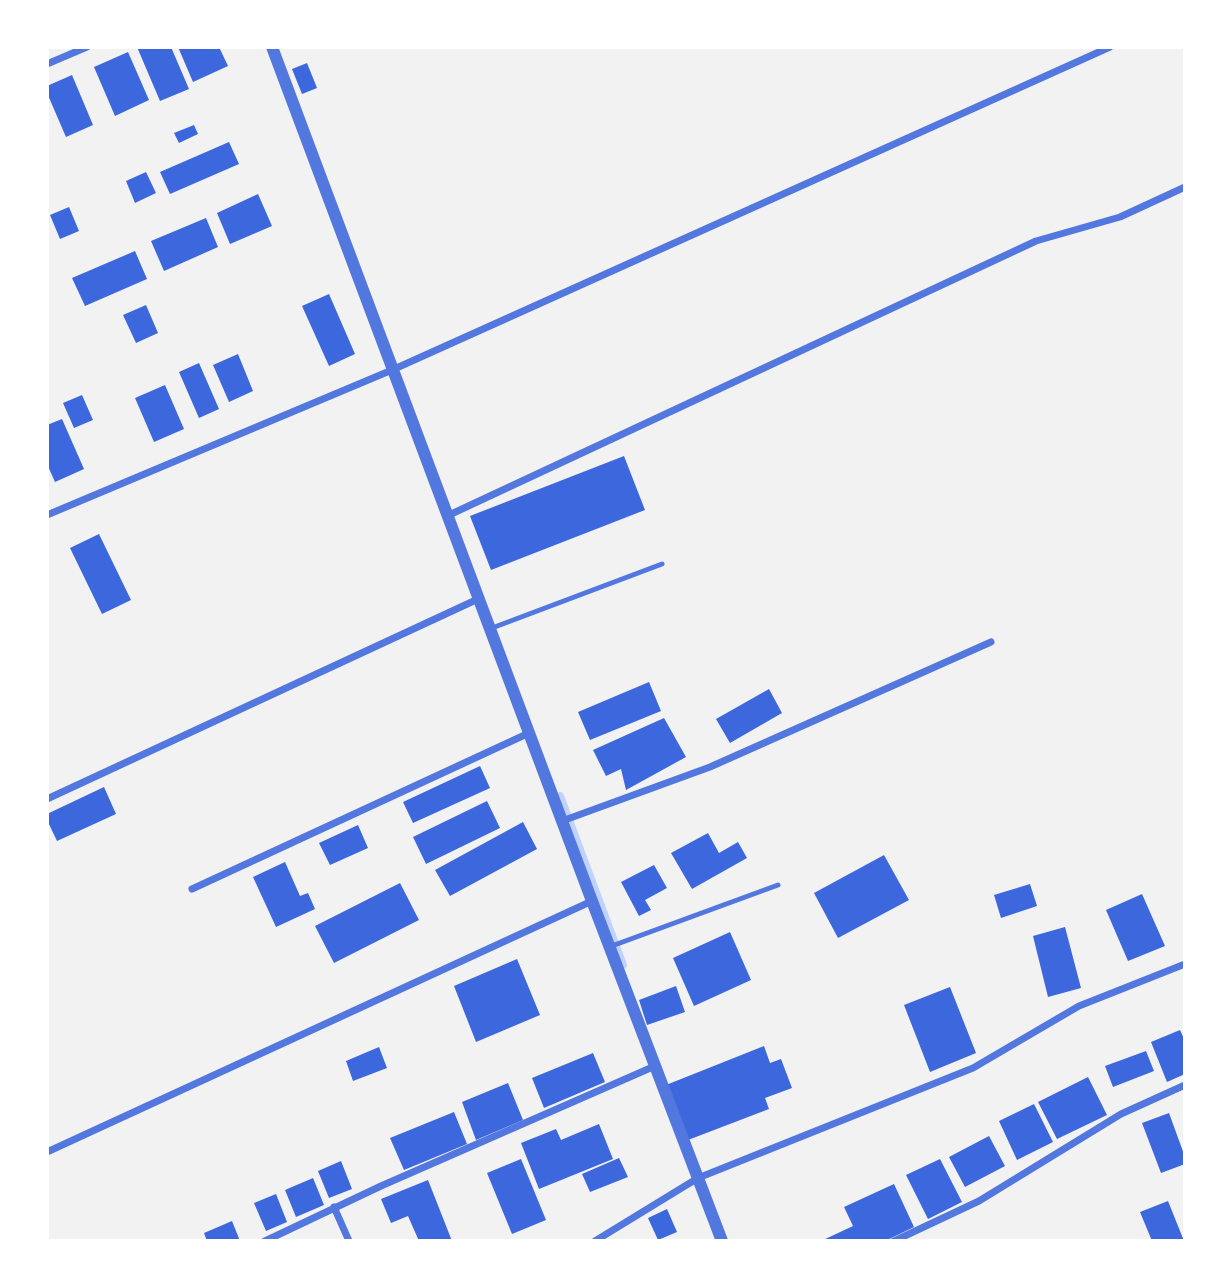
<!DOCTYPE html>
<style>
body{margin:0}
#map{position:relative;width:1232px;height:1288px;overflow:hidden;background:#f2f2f2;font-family:"PT Sans Narrow",sans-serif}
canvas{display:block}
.frame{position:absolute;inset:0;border:49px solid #fff;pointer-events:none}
</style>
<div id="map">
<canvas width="1232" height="1288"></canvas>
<div class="frame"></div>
</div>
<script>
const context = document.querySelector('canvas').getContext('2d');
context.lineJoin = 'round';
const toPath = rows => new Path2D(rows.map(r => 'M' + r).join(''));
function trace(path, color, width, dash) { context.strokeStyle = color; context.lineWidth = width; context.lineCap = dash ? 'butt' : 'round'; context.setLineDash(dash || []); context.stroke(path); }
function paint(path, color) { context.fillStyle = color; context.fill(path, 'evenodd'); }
const stream = toPath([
 [560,796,623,965]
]);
const building = toPath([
 [137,47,171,47,189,89,160,101],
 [178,47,219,47,228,66,193,82],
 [128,52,149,100,115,116,94,67],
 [307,63,317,88,302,94,292,69],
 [72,75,93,125,66,137,47,93,47,86],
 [194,125,198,134,179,143,174,133],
 [229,142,239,164,170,194,160,172],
 [146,172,156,193,135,203,126,181],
 [258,194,272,226,230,244,217,213],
 [69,207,79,231,60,239,50,215],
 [206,218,218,247,164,271,151,241],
 [135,251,147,279,85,306,72,278],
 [329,294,355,354,329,366,302,306],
 [146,305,158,333,136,343,123,315],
 [238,354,253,391,229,402,213,365],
 [199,363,219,409,199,418,179,372],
 [165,385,184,429,154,442,135,398],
 [82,395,93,420,74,428,63,403],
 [62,419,84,469,55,482,47,464,47,425],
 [624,456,645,510,491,570,470,516],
 [99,534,131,600,102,614,70,548],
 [649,682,661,711,590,740,578,712],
 [769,689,782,713,730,743,716,719],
 [664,718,686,757,626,790,621,769,606,776,593,750],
 [480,766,490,788,413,823,403,802],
 [104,787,116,814,57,841,47,820,47,814],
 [487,801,500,828,426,864,413,837],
 [523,822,537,849,450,896,435,870],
 [358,825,368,848,330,865,319,843],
 [708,833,719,853,738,842,747,858,692,889,671,853],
 [884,855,909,900,838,938,814,893],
 [285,862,300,896,308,893,315,909,276,927,253,877],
 [654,865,667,888,645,900,651,910,639,916,621,882],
 [400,883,419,920,334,963,315,926],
 [1030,884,1037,906,1001,918,994,895],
 [1142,894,1165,946,1128,961,1106,910],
 [1065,927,1081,988,1048,997,1033,936],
 [730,932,751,980,694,1006,673,958],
 [517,959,540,1015,476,1042,454,986],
 [676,986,685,1012,647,1025,639,1000],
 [950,987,976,1053,930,1072,904,1005],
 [1180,1030,1185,1041,1185,1074,1167,1082,1151,1042],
 [764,1046,770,1063,781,1059,792,1088,765,1098,769,1109,688,1140,666,1085],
 [379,1047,387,1068,353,1081,346,1061],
 [1146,1051,1154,1071,1113,1087,1105,1066],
 [593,1053,605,1082,544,1108,532,1078],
 [1088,1077,1107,1115,1057,1139,1038,1102],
 [508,1083,523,1120,476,1140,462,1102],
 [1034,1104,1053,1142,1017,1160,999,1121],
 [454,1112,467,1144,404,1170,390,1138],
 [1169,1113,1185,1157,1185,1164,1161,1173,1142,1123],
 [599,1124,613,1159,539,1189,521,1143,556,1129,561,1140],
 [989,1136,1005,1166,965,1187,949,1157],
 [619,1158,628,1177,590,1192,582,1174],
 [521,1159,546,1220,512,1234,487,1173],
 [940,1159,962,1202,928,1219,906,1175],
 [341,1161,352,1189,329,1198,318,1171],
 [313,1178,324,1205,296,1217,285,1190],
 [428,1180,452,1241,419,1241,408,1216,391,1223,381,1199],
 [894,1184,914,1227,885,1241,821,1241,853,1226,844,1207],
 [276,1194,287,1222,266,1231,254,1203],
 [1168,1201,1184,1241,1152,1241,1140,1212],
 [667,1209,677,1232,658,1240,648,1218],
 [232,1221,240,1241,207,1241,204,1233]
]);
const service = toPath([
 [492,628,662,564],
 [609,947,778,885]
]);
const minor = toPath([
 [47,64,87,47],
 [47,515,392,370,1110,47],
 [447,516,1036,241,1120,217,1185,187],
 [47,799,478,599],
 [562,821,710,767,991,642],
 [192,889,529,733],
 [47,1152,592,901],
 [334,1207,349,1241],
 [265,1241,381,1186,655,1066],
 [595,1241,698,1178,973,1068,1079,1006,1185,964],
 [894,1241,979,1201,1121,1114,1185,1085]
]);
const tertiary = toPath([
 [272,47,592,901,722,1241]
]);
trace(stream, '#bfd3fe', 8);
paint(building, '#3d67dc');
trace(service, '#5277de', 5);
trace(minor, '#5277de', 7);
trace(tertiary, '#5277de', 12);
</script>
